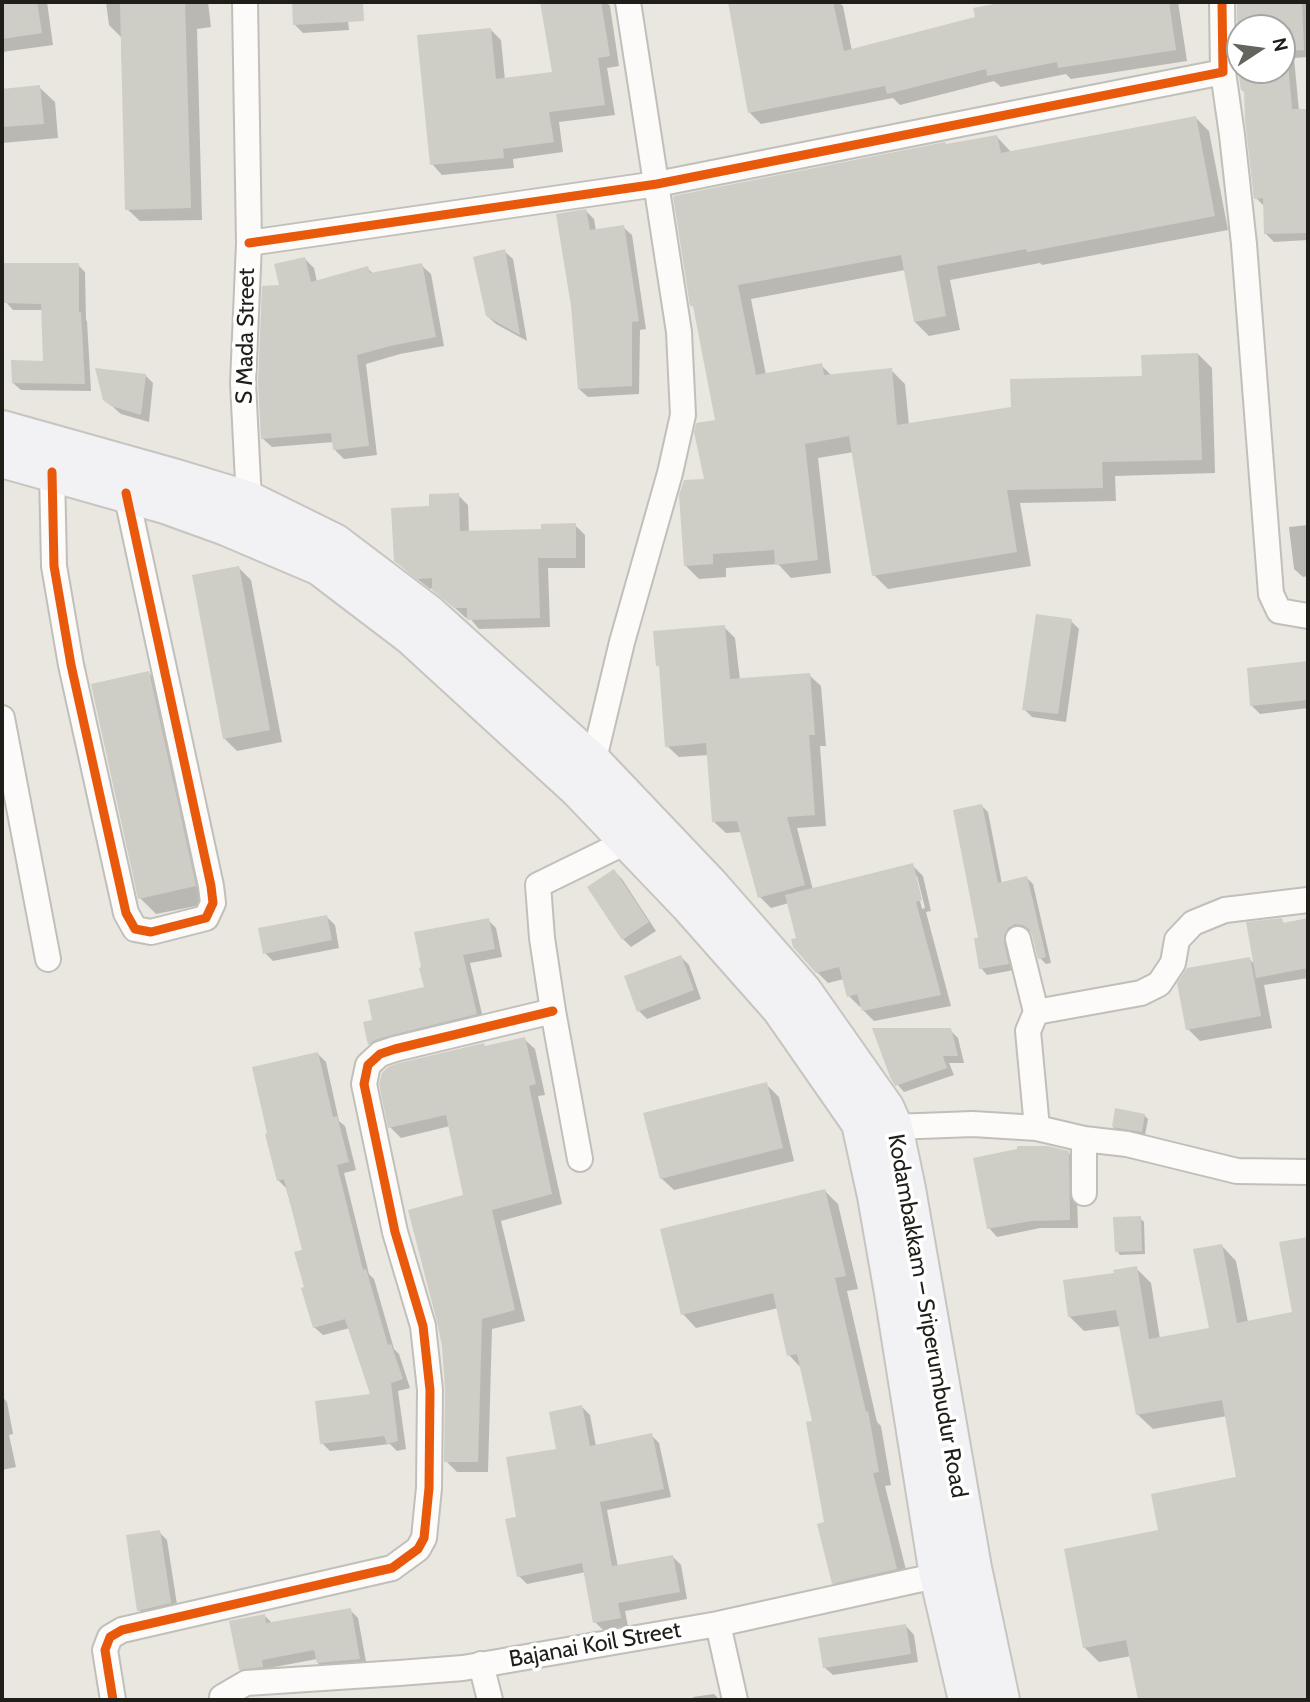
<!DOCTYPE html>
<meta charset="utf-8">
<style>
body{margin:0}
#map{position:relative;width:1310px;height:1702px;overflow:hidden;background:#e9e7df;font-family:Cabin,sans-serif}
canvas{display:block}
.frame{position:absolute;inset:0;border:4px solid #1f1e19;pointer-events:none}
.north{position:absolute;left:1226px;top:14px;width:70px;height:70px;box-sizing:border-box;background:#fff;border:2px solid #a5a5a3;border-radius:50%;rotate:77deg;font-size:19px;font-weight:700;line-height:28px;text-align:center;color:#1f1e19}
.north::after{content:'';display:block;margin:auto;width:24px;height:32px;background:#66645e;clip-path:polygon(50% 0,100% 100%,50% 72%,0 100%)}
</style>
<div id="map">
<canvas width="1310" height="1702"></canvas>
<div class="frame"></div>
<div class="north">N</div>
</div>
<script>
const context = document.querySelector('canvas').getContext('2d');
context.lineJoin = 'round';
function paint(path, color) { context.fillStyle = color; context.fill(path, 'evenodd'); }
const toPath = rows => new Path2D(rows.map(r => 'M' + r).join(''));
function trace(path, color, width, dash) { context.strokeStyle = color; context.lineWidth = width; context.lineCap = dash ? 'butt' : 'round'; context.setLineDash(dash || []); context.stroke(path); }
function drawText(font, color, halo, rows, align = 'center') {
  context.font = font + ' Cabin,sans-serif'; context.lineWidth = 7; context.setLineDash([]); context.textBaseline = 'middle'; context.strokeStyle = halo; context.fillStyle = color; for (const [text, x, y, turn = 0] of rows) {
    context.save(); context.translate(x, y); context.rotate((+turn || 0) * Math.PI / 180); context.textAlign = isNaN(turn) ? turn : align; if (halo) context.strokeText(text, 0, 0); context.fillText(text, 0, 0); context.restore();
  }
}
const shadow = toPath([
 [2,2,47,2,53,45,2,52],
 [106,2,208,2,211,27,197,29,202,220,140,221,127,209,121,37,109,25],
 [294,2,346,2,349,30,303,33,295,25],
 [561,2,606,2,610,6,619,66,607,68,615,115,559,122,563,152,513,159,514,168,442,175,432,164,491,30,501,40,505,80,554,73,542,5],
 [729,2,779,2,780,5,795,2,838,2,843,6,852,51,977,18,975,10,1012,2,1178,2,1187,61,1071,79,1066,74,1001,87,994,81,900,105,893,98,761,124,749,112],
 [1237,2,1308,2,1308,57,1294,58,1299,111,1308,110,1308,240,1274,242,1266,234,1264,206,1256,198,1246,93,1242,90,1240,71],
 [1240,28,1282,28,1282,70,1240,70],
 [39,87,55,102,58,138,2,143,2,91],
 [1195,117,1209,131,1228,230,1042,265,1040,263,950,280,960,330,929,336,915,322,905,270,751,299,766,375,821,365,832,376,891,370,905,384,909,425,1013,409,1144,378,1198,354,1212,368,1215,473,1115,476,1116,501,1020,503,1031,566,888,589,874,575,854,452,818,458,831,573,791,578,778,564,726,568,726,577,699,579,685,565,706,480,717,421,695,309,692,305,946,145,996,136,1011,152],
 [586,211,594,219,596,231,623,227,632,235,646,329,640,330,639,394,588,397,579,389],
 [504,251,513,259,527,341,496,324,487,316],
 [305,259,314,268,317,282,367,268,374,274,421,265,431,274,444,346,400,354,366,364,377,455,344,459,335,450,334,442,272,447,262,438,281,287],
 [78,265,85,272,86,320,87,321,91,391,21,390,13,383,45,362,43,310,13,310,6,302],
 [145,375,153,383,149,422,121,414,104,399],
 [458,495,468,505,469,533,543,530,575,525,585,535,585,568,548,568,550,627,479,629,469,617,466,618,433,588,430,589,407,571,396,561,431,508],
 [1308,525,1308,576,1303,577,1294,569,1289,527],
 [239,568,251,580,282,742,237,751,224,738],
 [1071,621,1079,629,1066,722,1032,717,1024,709],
 [724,627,735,638,740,680,809,675,821,686,826,746,820,746,826,826,797,828,813,890,912,865,923,876,931,911,926,912,951,1006,874,1021,863,1010,862,1006,860,1007,849,996,844,979,828,983,817,972,798,939,789,903,771,908,760,897,742,832,726,833,714,822,709,755,679,757,667,746,661,668,658,665],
 [914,876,917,876,925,908,922,909],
 [1308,663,1308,708,1260,714,1252,706,1249,669],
 [149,673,165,690,211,903,156,914,140,898],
 [982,806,988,812,1002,884,1027,878,1033,884,1051,963,1046,964,1040,958,1031,931,1022,930,1014,970,987,975,981,968],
 [614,871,622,879,656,931,631,947,623,939],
 [326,916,335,925,339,948,273,961,265,953],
 [488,920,496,928,502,957,470,963,484,1022,378,1051,370,1044,365,1024,375,1021,426,988],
 [1281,920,1285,924,1308,920,1308,978,1264,985,1272,1028,1200,1041,1188,1029,1249,959,1256,965],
 [681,957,689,965,701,999,647,1019,639,1011],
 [950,1030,958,1038,964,1063,949,1063,954,1075,904,1092,897,1084],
 [524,1039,535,1049,545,1095,538,1096,562,1204,501,1221,525,1321,492,1329,488,1472,457,1472,446,1461,465,1196,450,1126,401,1138,390,1127,486,1047],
 [318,1054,326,1062,339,1121,345,1126,356,1170,344,1173,369,1274,374,1279,394,1349,399,1354,410,1388,398,1391,406,1449,397,1451,390,1444,330,1451,322,1443,373,1395,350,1328,323,1335,314,1327,306,1288,304,1251,286,1188,278,1180],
 [766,1084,779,1097,794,1161,674,1190,661,1178],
 [1144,1115,1148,1119,1145,1135,1117,1130,1113,1127],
 [1068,1152,1076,1161,1078,1228,1040,1228,997,1237,989,1228],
 [825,1191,838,1204,858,1289,847,1291,877,1422,881,1426,891,1485,885,1486,909,1582,847,1596,834,1583,814,1422,802,1369,789,1355,778,1308,696,1328,683,1314],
 [1140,1218,1144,1222,1145,1254,1120,1255,1117,1251],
 [1306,1240,1308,1242,1308,1700,1140,1700,1131,1656,1099,1662,1084,1647,1160,1531,1238,1478,1227,1416,1153,1429,1138,1415,1121,1326,1084,1331,1069,1316,1116,1275,1136,1268,1151,1283,1160,1339,1211,1329,1222,1246,1236,1261,1248,1322,1295,1314],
 [2,1396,7,1402,13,1434,9,1435,16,1467,2,1470],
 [582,1407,590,1415,596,1446,651,1435,659,1443,671,1497,607,1510,618,1567,673,1557,681,1565,687,1599,625,1611,628,1626,603,1630,595,1622,586,1572,527,1584,519,1576,518,1518,558,1451],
 [159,1532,167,1540,178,1611,147,1619,139,1610],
 [350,1610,358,1618,367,1667,326,1671,318,1663,317,1659,269,1668,270,1675,248,1677,240,1669,264,1615,273,1624],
 [906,1626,914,1635,918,1662,833,1675,824,1667],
 [714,1694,720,1700,694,1700,693,1697],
 [268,1698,270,1700,249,1700,251,1699]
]);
const building = toPath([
 [2,2,37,2,42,33,2,39],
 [120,2,185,2,191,208,125,210],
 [292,2,363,2,364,21,293,25],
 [540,2,601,2,610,56,598,58,605,105,549,112,554,142,503,149,504,158,430,165,417,35,491,28,496,79,552,72],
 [728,2,833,2,844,51,975,17,973,8,1004,2,1169,2,1176,50,1058,68,1057,62,987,76,986,69,887,94,885,86,748,113],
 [1237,2,1302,2,1304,50,1287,51,1292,109,1308,109,1308,192,1306,192,1307,233,1264,234,1263,198,1254,199,1245,121,1244,90,1241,90,1238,71],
 [1240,28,1282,28,1282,70,1240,70],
 [40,85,44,124,2,127,2,89],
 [1196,116,1215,216,1027,252,1026,249,937,266,946,316,914,322,901,255,738,285,756,375,822,363,824,375,892,368,897,425,1011,407,1010,379,1142,376,1141,355,1198,353,1202,460,1102,462,1103,488,1007,490,1017,552,872,576,849,436,805,444,818,560,775,565,774,550,713,554,713,564,684,566,679,495,684,480,704,479,694,432,696,423,715,420,693,306,690,306,673,196,945,142,946,144,997,135,1001,153],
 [586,209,590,230,624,225,639,321,632,322,632,386,578,389,571,306,556,214],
 [505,249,520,335,486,316,473,257],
 [305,257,311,282,368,266,370,273,422,263,436,337,390,346,357,355,369,446,333,450,331,433,261,439,258,383,262,286,279,285,274,264],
 [4,263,79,263,79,312,81,312,85,384,12,383,11,360,43,361,41,304,4,303],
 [95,368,146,374,141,415,111,406,103,400],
 [459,493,460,531,541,529,541,524,576,523,576,558,538,558,540,618,467,620,467,608,454,608,432,590,432,578,418,579,394,561,391,508,429,506,429,494],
 [239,566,270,730,223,739,192,575],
 [1036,614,1072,619,1058,714,1022,710],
 [725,625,730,679,810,673,815,735,809,735,815,815,787,817,805,885,758,898,737,821,712,822,706,743,665,747,659,666,656,666,653,631],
 [1308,661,1308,700,1250,706,1247,668],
 [149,671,196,886,138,899,91,684],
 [982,804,998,883,1027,876,1046,957,1038,959,1032,935,1029,929,1023,925,1015,924,1008,928,1004,936,1004,943,1009,964,979,969,974,938,978,938,953,810],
 [913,863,922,900,916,902,941,995,862,1011,857,994,847,997,839,967,816,973,793,947,791,939,796,938,785,895],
 [614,869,649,922,622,940,587,887],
 [327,915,332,940,263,954,258,928],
 [489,918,495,949,463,955,477,1014,392,1035,375,1040,368,1045,363,1022,372,1020,368,1000,424,987,419,968,421,967,414,932],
 [1282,918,1283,923,1308,918,1308,968,1256,978,1246,922],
 [681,955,694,990,637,1012,624,976],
 [1250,957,1261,1016,1186,1030,1177,983,1187,968],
 [872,1028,951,1028,958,1056,943,1056,947,1068,895,1086,890,1077],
 [525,1037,536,1084,529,1086,552,1194,492,1210,515,1310,482,1319,478,1462,444,1462,445,1390,442,1346,437,1322,408,1210,463,1195,446,1115,388,1128,379,1084,382,1073,388,1067,399,1063,484,1043,485,1046],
 [318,1052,333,1117,337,1116,349,1162,337,1165,363,1270,366,1269,388,1345,391,1344,403,1379,391,1383,398,1441,387,1444,384,1436,320,1444,315,1401,370,1394,345,1319,313,1328,301,1288,304,1287,294,1252,302,1250,284,1179,277,1181,265,1134,267,1133,252,1067],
 [767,1082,783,1148,660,1179,643,1113],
 [1115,1108,1145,1114,1142,1132,1112,1127],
 [1017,1146,1048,1146,1069,1151,1070,1220,1031,1221,987,1229,973,1158,1017,1149],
 [825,1189,846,1276,835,1278,866,1412,868,1411,879,1472,873,1473,897,1569,832,1584,817,1524,824,1522,806,1422,812,1421,797,1354,787,1356,773,1293,681,1315,660,1229],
 [1141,1216,1142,1251,1115,1252,1113,1217],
 [1308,1237,1308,1700,1138,1700,1126,1640,1083,1648,1064,1549,1158,1530,1151,1494,1236,1477,1222,1400,1136,1415,1116,1310,1068,1317,1063,1280,1114,1273,1113,1270,1137,1266,1149,1339,1209,1328,1193,1249,1222,1244,1237,1323,1292,1312,1279,1242],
 [582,1405,590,1446,652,1433,664,1489,600,1502,612,1566,673,1555,680,1592,618,1603,621,1618,593,1623,582,1563,517,1577,505,1519,516,1517,506,1457,556,1449,549,1412],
 [160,1530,171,1603,137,1611,126,1535],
 [351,1608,360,1659,317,1663,314,1650,262,1660,263,1667,239,1670,229,1621,265,1614,266,1623],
 [906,1624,911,1654,823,1668,818,1638]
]);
const minor = toPath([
 [1223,72,1232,135,1244,244,1271,594,1279,611,1308,616],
 [249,243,657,184,1223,72,1222,2],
 [52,472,54,566,71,665,126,913,135,929,151,932,206,918,213,903,211,886,126,493],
 [243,510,249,501,243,383,249,243,245,2],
 [2,718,48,959],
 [588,772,593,763,622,642,670,473,683,415,679,332,628,2],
 [1018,939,1036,1012],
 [893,1127,973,1124,1037,1128,1084,1139,1127,1144,1237,1171,1308,1172],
 [1037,1128,1028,1031,1036,1012,1141,993,1159,984,1173,963,1177,940,1193,923,1225,910,1308,900],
 [580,1159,553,1011,542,938,538,885,628,841],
 [1084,1193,1084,1139],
 [718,1624,735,1700],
 [481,1664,490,1700],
 [113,1700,105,1650,110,1637,122,1630,392,1568,418,1549,424,1538,429,1488,430,1390,423,1326,395,1232,364,1084,368,1065,380,1054,395,1049,553,1011],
 [222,1700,222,1697,246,1683,399,1673,463,1668,718,1624,953,1572]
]);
const primary = toPath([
 [2,430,173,478,249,501,334,543,429,615,593,763,709,885,802,991,885,1109,893,1127,906,1189,972,1568,1000,1700],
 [2,458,165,504,226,526,320,566,412,636,579,789,689,904,781,1008,861,1123,877,1196,894,1293,939,1575,968,1700]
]);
const cycleway = toPath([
 [249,243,657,184,1223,72,1222,2],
 [52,472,54,566,71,665,126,913,135,929,151,932,206,918,213,903,211,886,126,493],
 [113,1700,105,1650,110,1637,122,1630,392,1568,418,1549,424,1538,429,1488,430,1390,423,1326,395,1232,364,1084,368,1065,380,1054,395,1049,553,1011]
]);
const streetNames = [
 ["S Mada Street",246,336,-89],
 ["Kodambakkam – Sriperumbudur Road",927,1316,80],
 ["Bajanai Koil Street",595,1645,-10]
];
paint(shadow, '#0003');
paint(building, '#cecdc6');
trace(minor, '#c1bfb9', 28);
trace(primary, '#c6c5c1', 42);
trace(minor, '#fcfbfa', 24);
trace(primary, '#f2f1f4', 38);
trace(cycleway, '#e8590c', 9);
drawText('23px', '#1f1e19', '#fff', streetNames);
</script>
